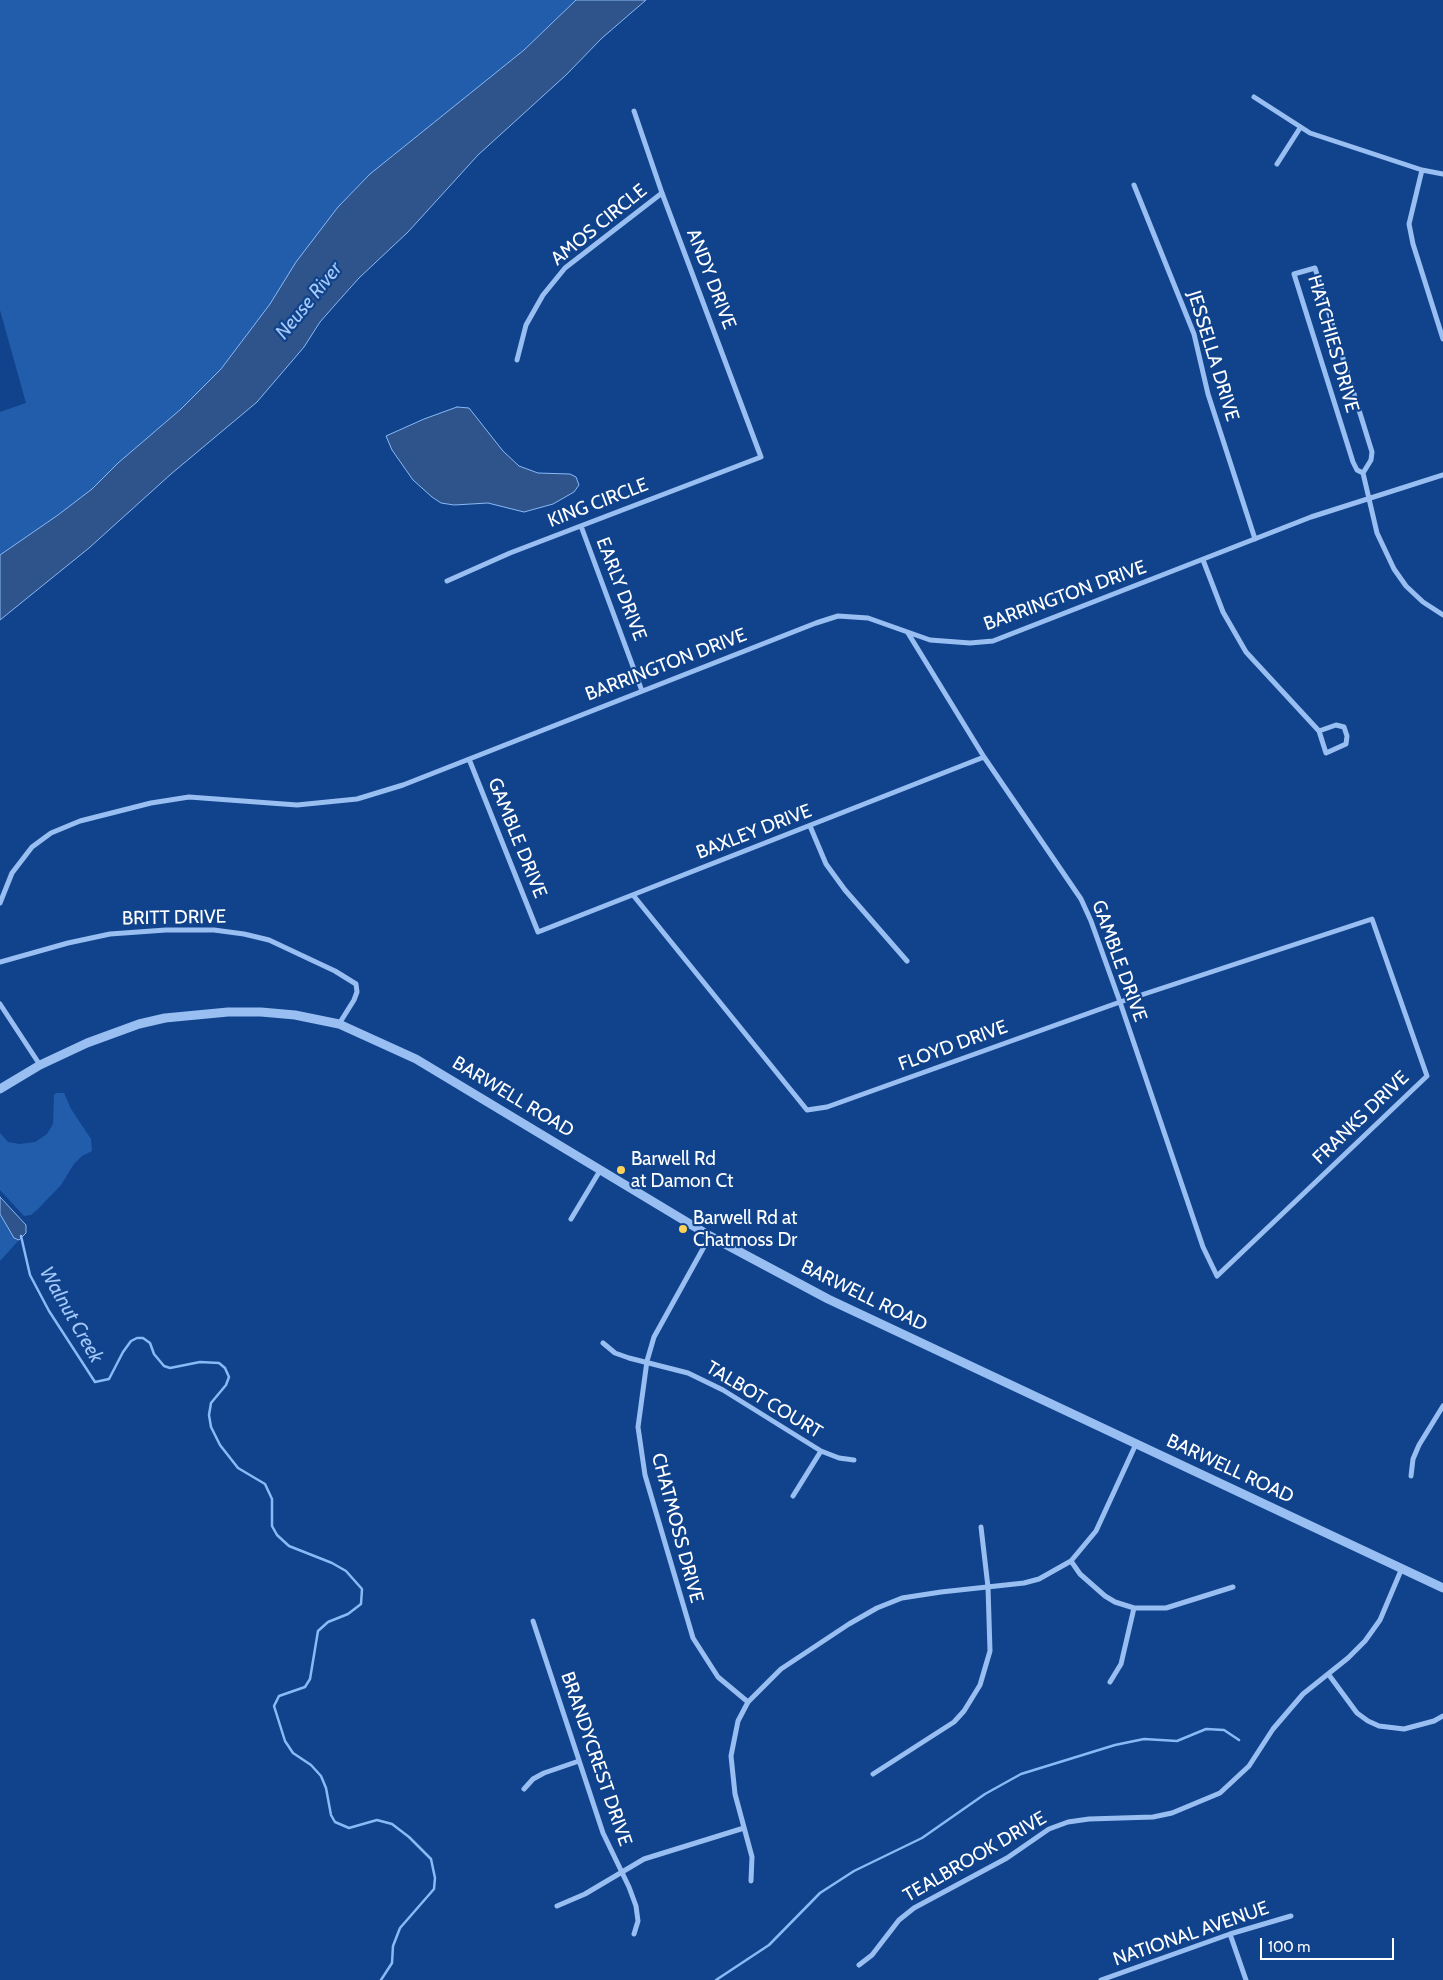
<!DOCTYPE html>
<style>
body{margin:0}
#map{position:relative;width:1443px;height:1980px;overflow:hidden;background:#10438c;font-family:Cabin,sans-serif}
canvas{display:block}
.scale{position:absolute;left:1260px;top:1938px;width:134px;height:22px;box-sizing:border-box;border:2px solid #fff;border-top:0;padding-left:6px;font-size:15px;line-height:18px;white-space:nowrap;color:#fff;-webkit-text-stroke:4px #10438c;paint-order:stroke}
</style>
<div id="map">
<canvas width="1443" height="1980"></canvas>
<div class="scale">100 m</div>
</div>
<script>
const context = document.querySelector('canvas').getContext('2d');
context.lineJoin = 'round';
function paint(path, color) { context.fillStyle = color; context.fill(path, 'evenodd'); }
const toPath = rows => new Path2D(rows.map(r => 'M' + r).join(''));
function trace(path, color, width, dash) { context.strokeStyle = color; context.lineWidth = width; context.lineCap = dash ? 'butt' : 'round'; context.setLineDash(dash || []); context.stroke(path); }
function drawText(font, color, halo, rows, align = 'center') {
  context.font = font + ' Cabin,sans-serif'; context.lineWidth = 4.5; context.setLineDash([]); context.textBaseline = 'middle'; context.strokeStyle = halo; context.fillStyle = color; for (const [text, x, y, turn = 0] of rows) {
    context.save(); context.translate(x, y); context.rotate((+turn || 0) * Math.PI / 180); context.textAlign = isNaN(turn) ? turn : align; if (halo) context.strokeText(text, 0, 0); context.fillText(text, 0, 0); context.restore();
  }
}
const green = toPath([
 [0,0,576,0,524,50,370,174,338,207,297,262,270,304,221,369,181,409,118,463,92,489,58,515,0,555,0,412,26,403,0,310],
 [56,1093,64,1093,71,1109,91,1139,92,1151,82,1156,74,1164,61,1185,38,1209,31,1215,24,1216,0,1190,0,1133,8,1142,19,1144,35,1142,47,1134,53,1124,54,1095],
 [0,1214,14,1238,19,1240,0,1261]
]);
const water = toPath([
 [576,0,646,0,602,38,566,75,478,155,408,232,359,278,334,306,320,322,304,347,257,402,171,474,89,548,0,620,0,555,58,515,92,489,118,463,181,409,221,369,270,304,296,262,338,207,370,174,524,50,576,0],
 [457,407,469,408,503,451,519,466,538,473,570,474,576,477,579,485,574,492,553,504,524,512,488,503,454,505,441,503,432,497,413,480,392,450,386,436,424,419,457,407],
 [0,1197,26,1225,26,1233,19,1240,14,1238,0,1214,0,1197]
]);
const stream = toPath([
 [21,1236,30,1275,49,1311,95,1382,109,1379,123,1352,131,1341,137,1338,143,1338,150,1343,154,1354,164,1366,170,1368,200,1362,219,1363,225,1368,229,1377,226,1385,211,1403,209,1415,211,1427,220,1445,238,1468,265,1484,272,1499,272,1526,277,1535,289,1546,332,1563,346,1571,362,1589,361,1604,348,1614,328,1622,318,1631,310,1679,305,1687,279,1696,274,1706,285,1741,293,1753,311,1765,321,1776,326,1788,331,1815,335,1822,349,1828,377,1820,392,1824,409,1837,431,1859,435,1878,434,1889,400,1928,393,1946,392,1963,381,1980],
 [716,1980,769,1945,820,1893,854,1871,922,1838,985,1794,1021,1774,1115,1745,1144,1739,1177,1741,1206,1729,1224,1730,1239,1740]
]);
const minor = toPath([
 [1254,97,1310,133,1422,170,1443,174],
 [1277,164,1300,128],
 [1422,170,1409,224,1413,244,1443,339],
 [1134,185,1194,334,1208,394,1255,539],
 [517,360,526,325,543,295,565,268,662,193],
 [1363,473,1371,460,1372,452,1315,268,1294,274,1353,462,1357,470,1363,473,1377,533,1394,569,1406,586,1423,602,1443,615],
 [581,526,642,691],
 [1203,560,1223,612,1246,652,1319,731,1326,753,1346,744,1347,736,1344,727,1336,725,1319,731],
 [447,581,510,553,761,457,662,193,634,111],
 [469,759,538,932,984,757],
 [810,826,826,864,845,890,907,961],
 [633,895,807,1110,827,1107,1120,1002,1372,919,1427,1076,1217,1276,1203,1247,1120,1002,1091,921,1081,899,984,757,908,633],
 [0,903,12,873,32,847,51,833,80,821,151,803,189,797,297,805,357,799,403,785,816,623,838,616,868,618,930,640,970,643,993,641,1311,517,1443,475],
 [0,962,68,943,110,934,166,930,214,930,244,934,269,940,335,971,356,984,357,992,354,1000,339,1024],
 [0,1004,40,1065],
 [571,1219,601,1169],
 [710,1236,654,1337,647,1361,638,1427,645,1475,693,1638,718,1677,748,1702],
 [603,1343,615,1353,629,1358,688,1373,723,1390,821,1451,839,1458,854,1460],
 [1411,1476,1413,1459,1419,1445,1443,1406],
 [793,1496,821,1451],
 [1071,1561,1080,1574,1105,1596,1115,1602,1134,1608,1166,1608,1233,1587],
 [533,1621,603,1833,629,1887,636,1906,638,1921,634,1934],
 [1329,1675,1357,1713,1368,1721,1379,1726,1404,1729,1434,1721,1443,1716],
 [1110,1682,1121,1664,1134,1608],
 [873,1774,954,1722,964,1711,980,1685,990,1651,988,1587,981,1527],
 [524,1789,533,1779,544,1773,579,1761],
 [751,1881,752,1857,735,1794,731,1756,738,1721,748,1702,781,1669,849,1624,877,1608,902,1598,941,1592,1024,1583,1039,1579,1071,1561,1096,1531,1136,1444],
 [557,1906,585,1894,644,1859,744,1828],
 [1230,1934,1246,1980],
 [859,1965,872,1955,899,1920,914,1908,1007,1858,1049,1829,1068,1822,1089,1819,1153,1817,1172,1813,1220,1793,1249,1766,1273,1729,1303,1694,1348,1658,1365,1641,1380,1620,1402,1568],
 [1101,1980,1230,1934,1291,1916]
]);
const tertiary = toPath([
 [0,1089,40,1065,87,1043,139,1024,165,1018,228,1012,261,1012,295,1015,339,1024,416,1059,710,1236,828,1299,1443,1588]
]);
const markers = [
 [621,1170,5,"#ffd359"],
 [683,1229,5,"#ffd359"]
];
const streetNames = [
 ["AMOS CIRCLE",599,225,-39],
 ["ANDY DRIVE",711,279,69],
 ["HATCHIES DRIVE",1333,344,74],
 ["JESSELLA DRIVE",1213,356,73],
 ["KING CIRCLE",598,503,-21],
 ["EARLY DRIVE",621,589,69],
 ["BARRINGTON DRIVE",1065,596,-20],
 ["BARRINGTON DRIVE",666,665,-21],
 ["BAXLEY DRIVE",754,832,-21],
 ["GAMBLE DRIVE",517,838,68],
 ["BRITT DRIVE",174,918,-1],
 ["GAMBLE DRIVE",1119,961,70],
 ["FLOYD DRIVE",953,1046,-20],
 ["BARWELL ROAD",513,1097,31],
 ["FRANKS DRIVE",1361,1118,-44],
 ["BARWELL ROAD",864,1296,26],
 ["TALBOT COURT",764,1400,31],
 ["BARWELL ROAD",1230,1469,25],
 ["CHATMOSS DRIVE",677,1528,75],
 ["BRANDYCREST DRIVE",596,1759,71],
 ["TEALBROOK DRIVE",975,1857,-30],
 ["NATIONAL AVENUE",1191,1934,-19]
];
const poiNames = [
 ["Barwell Rd",631,1159],
 ["at Damon Ct",631,1181],
 ["Barwell Rd at",693,1218],
 ["Chatmoss Dr",693,1240]
];
const waterNames = [
 ["Neuse River",309,301,-51],
 ["Walnut Creek",71,1315,60]
];
paint(green, '#225dac');
paint(water, '#2f548b');
trace(water, '#89b9f6', 1);
trace(stream, '#89b9f6', 2.5);
trace(minor, '#98bef2', 5);
trace(tertiary, '#98bef2', 9);
for (const [x, y, r, color] of markers) { const dot = new Path2D(); dot.arc(x, y, r, 0, 2 * Math.PI); context.fillStyle = color; context.fill(dot); trace(dot, '#10438c', 2); }
drawText('19px', '#fff', '#10438c', streetNames);
drawText('19px', '#fff', '#10438c', poiNames, 'left');
drawText('italic 20px', '#a3c8f9', '#10438c', waterNames);
</script>
